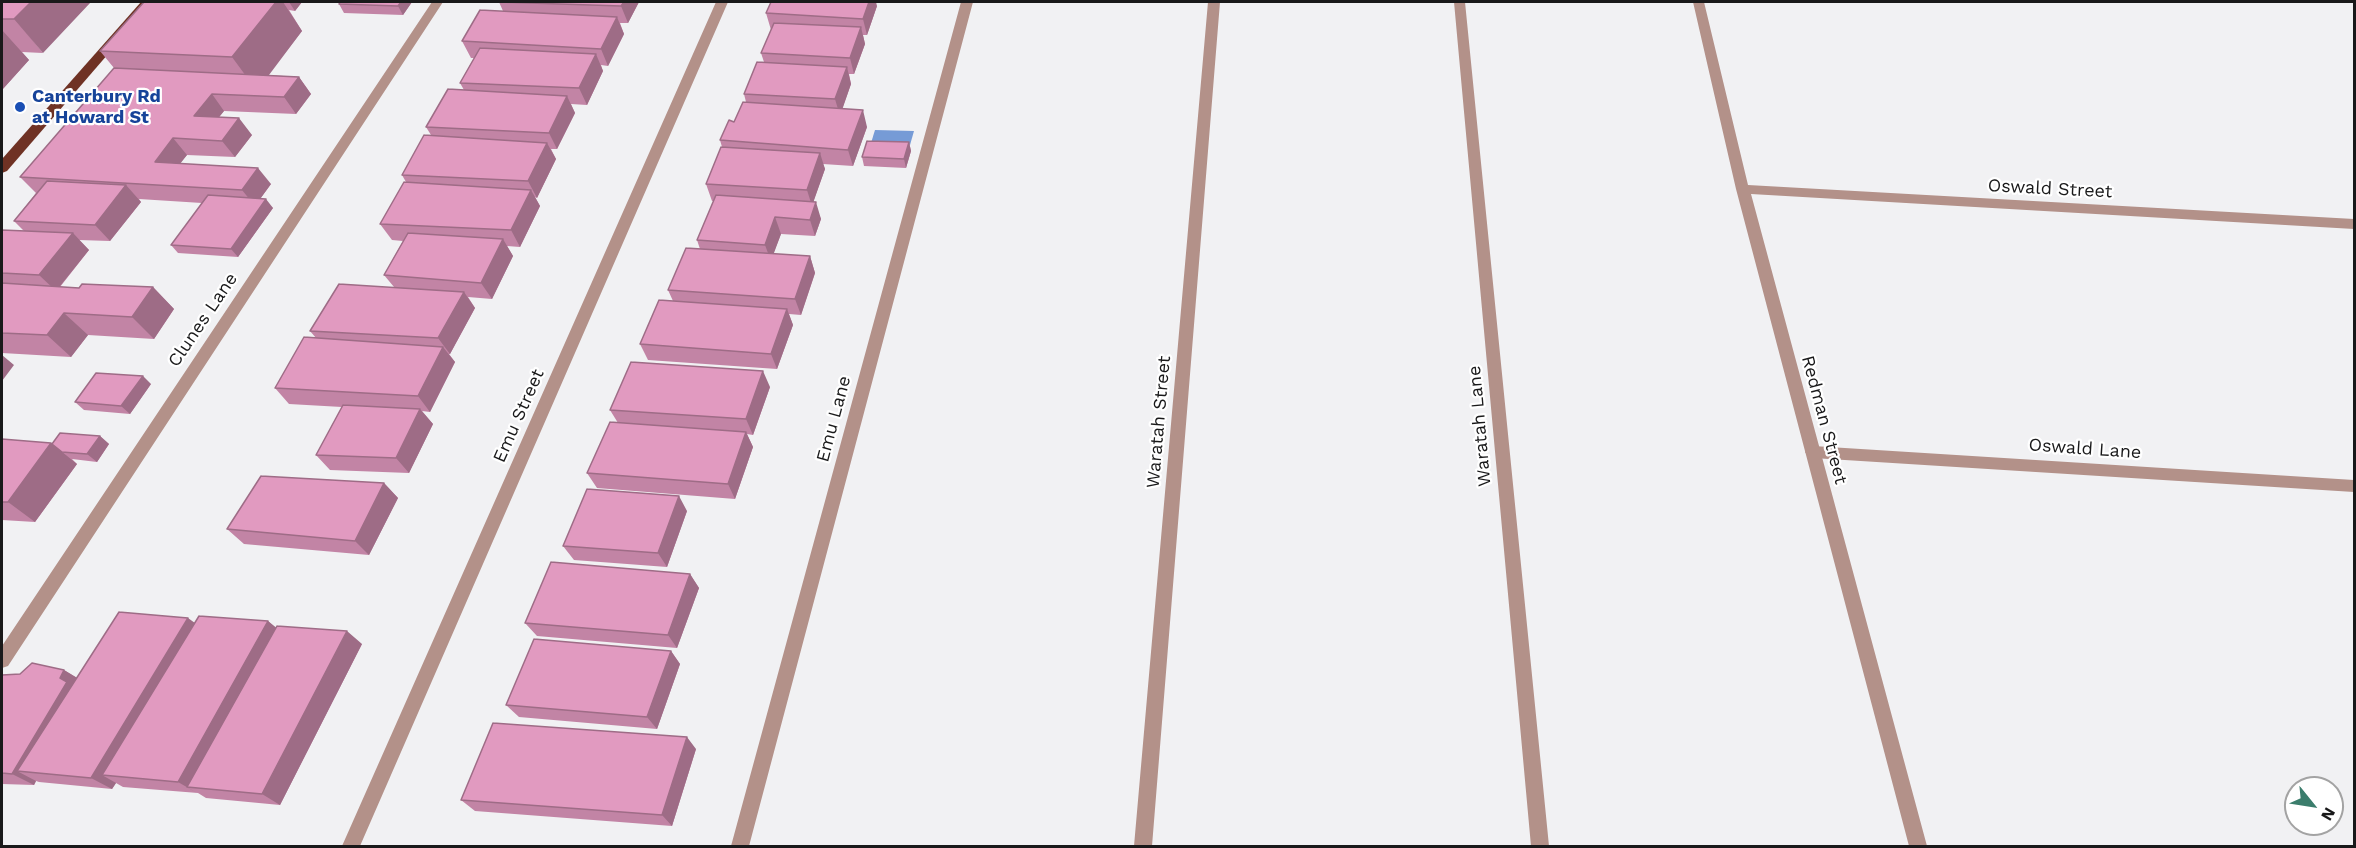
<!DOCTYPE html>
<style>
body{margin:0}
#map{position:relative;width:2356px;height:848px;overflow:hidden;background:#f1f1f3;font-family:"Work Sans",sans-serif}
canvas{display:block}
.frame{position:absolute;inset:0;border:3px solid #19191a;pointer-events:none}
.north{position:absolute;left:2284px;top:776px;width:60px;height:60px;box-sizing:border-box;background:#fff;border:2px solid #a3a3a3;border-radius:50%;rotate:120deg;font-size:16px;font-weight:700;line-height:24px;text-align:center;color:#19191a}
.north::after{content:'';display:block;margin:auto;width:21px;height:27px;background:#3b7d6c;clip-path:polygon(50% 0,100% 100%,50% 72%,0 100%)}
</style>
<div id="map">
<canvas width="2356" height="848"></canvas>
<div class="frame"></div>
<div class="north">N</div>
</div>
<script>
const context = document.querySelector('canvas').getContext('2d');
context.lineJoin = 'round';
function paint(path, color) { context.fillStyle = color; context.fill(path, 'evenodd'); }
const toPath = rows => new Path2D(rows.map(r => 'M' + r).join(''));
function trace(path, color, width, dash) { context.strokeStyle = color; context.lineWidth = width; context.lineCap = dash ? 'butt' : 'round'; context.setLineDash(dash || []); context.stroke(path); }
function drawText(font, color, halo, rows, align = 'center') {
  context.font = font + ' "Work Sans",sans-serif'; context.lineWidth = 4.5; context.setLineDash([]); context.textBaseline = 'middle'; context.strokeStyle = halo; context.fillStyle = color; for (const [text, x, y, turn = 0] of rows) {
    context.save(); context.translate(x, y); context.rotate((+turn || 0) * Math.PI / 180); context.textAlign = isNaN(turn) ? turn : align; if (halo) context.strokeText(text, 0, 0); context.fillText(text, 0, 0); context.restore();
  }
}
const water = toPath([
 [875,130,914,131,910,145,871,143]
]);
const service = toPath([
 [961,2,973,2,749,846,731,846,961,2],
 [1454,2,1465,2,1549,846,1531,846,1454,2],
 [1813,446,2354,480,2354,492,1813,458,1808,456,1805,452,1808,448,1813,446]
]);
const minor = toPath([
 [432,2,443,2,8,666,2,668,2,646,432,2],
 [716,2,728,2,360,846,342,846,716,2],
 [1208,2,1220,2,1152,846,1134,846,1208,2],
 [1693,2,1704,2,1748,185,2354,219,2354,229,1751,194,1927,846,1909,846,1736,189,1693,2]
]);
const trunk = toPath([
 [141,2,153,2,7,171,2,173,2,159,141,2]
]);
const wall = toPath([
 [2,2,43,53,22,52,29,60,2,90],
 [144,2,302,2,295,11,289,10,302,31,268,75,299,77,311,94,296,114,224,111,219,117,252,135,235,157,187,155,180,163,271,184,260,199,273,208,238,257,178,253,171,245,202,203,139,199,141,202,110,241,79,240,89,250,60,287,79,288,153,287,174,309,154,339,88,335,71,357,2,353,2,230,24,231,14,221,36,193,20,177,114,68,100,51],
 [340,2,412,2,403,15,344,13,339,4],
 [499,2,639,2,628,23,620,23,624,34,608,66,601,65,603,71,587,105,571,104,575,113,557,149,551,149,556,159,537,198,535,197,540,206,520,247,507,246,513,256,492,299,468,297,475,308,450,354,449,354,455,362,430,412,422,411,433,424,409,473,330,470,316,455,342,407,289,404,275,388,316,338,310,331,394,287,384,275,403,241,392,240,380,224,406,182,402,175,431,135,426,127,464,90,460,83,474,58,471,58,462,41,503,11],
 [877,6,867,35,863,35,865,44,854,74,849,74,851,84,842,109,867,127,853,166,823,164,825,169,813,202,821,219,815,236,781,234,773,254,810,256,815,273,801,315,789,314,793,325,777,369,648,360,640,344,673,301,668,290,700,249,697,240,714,201,712,201,706,184,722,147,720,140,734,122,746,102,744,94,764,62,761,53,771,30,766,13],
 [909,142,911,151,906,168,864,166,862,157],
 [151,384,130,414,84,410,75,402],
 [770,387,753,435,747,434,753,447,735,499,597,488,587,473,618,423,610,410],
 [100,436,109,444,97,462,72,459,77,464,35,522,2,520,2,439,52,444],
 [384,483,398,498,369,555,244,544,227,529],
 [687,511,667,567,574,560,563,546],
 [690,574,699,588,677,648,537,636,525,623],
 [268,621,276,628,362,644,280,805,206,798,198,793,123,787,116,783,112,789,39,782,36,781,34,785,2,784,2,675,20,674,64,670,77,678,195,623],
 [671,651,680,664,657,729,519,717,506,705],
 [696,749,672,826,475,811,461,800]
]);
const shadedWall = toPath([
 [31,2,91,2,43,53,14,19],
 [276,2,283,2,302,31,257,91,232,57],
 [289,2,302,2,295,11],
 [401,2,412,2,403,15,398,6],
 [624,2,639,2,628,23,621,6],
 [869,2,876,2,877,6,867,35,863,19],
 [617,17,624,34,608,66,601,49],
 [861,27,865,44,854,74,850,58],
 [2,30,29,60,2,90],
 [596,54,603,71,587,105,579,88],
 [847,67,851,84,840,116,835,99],
 [299,77,311,94,296,114,284,97],
 [212,94,224,111,207,132,194,116],
 [567,96,575,113,557,149,549,133],
 [863,110,867,127,853,166,848,150],
 [239,118,252,135,235,157,222,141],
 [173,138,187,155,169,178,155,162],
 [909,142,911,151,906,168,904,159],
 [547,143,556,159,537,198,528,181],
 [820,153,825,169,812,206,807,190],
 [258,168,271,184,255,206,242,190],
 [126,185,141,202,110,241,95,225],
 [531,190,540,206,520,247,511,230],
 [266,199,273,208,238,257,231,249],
 [816,202,821,219,815,236,810,220],
 [775,217,781,234,771,261,765,245],
 [73,233,89,250,56,291,39,275],
 [503,239,513,256,492,299,481,283],
 [810,256,815,273,801,315,795,299],
 [153,287,174,309,154,339,132,317],
 [464,292,475,308,450,354,438,338],
 [787,309,793,325,777,369,771,354],
 [64,313,88,335,71,357,47,335],
 [443,347,455,362,430,412,418,396],
 [2,355,14,365,2,381],
 [763,371,770,387,753,435,746,419],
 [143,376,151,384,130,414,121,406],
 [420,409,433,424,409,473,396,458],
 [746,432,753,447,735,499,728,484],
 [100,436,109,444,97,462,87,454],
 [51,443,77,464,35,522,8,502],
 [384,483,398,498,369,555,355,541],
 [679,496,687,511,667,567,658,553],
 [690,574,699,588,677,648,668,635],
 [188,618,206,631,102,775,116,783,112,789,91,778],
 [268,621,285,635,187,787,197,793,178,782],
 [347,631,362,644,280,805,262,794],
 [671,651,680,664,657,729,647,717],
 [64,670,84,682,17,771,36,781,34,785,12,774],
 [687,737,696,749,672,826,662,815]
]);
const building = toPath([
 [2,2,31,2,14,19,2,19,2,2],
 [144,2,276,2,232,57,100,51,144,2],
 [340,2,401,2,398,6,339,4,340,2],
 [499,2,624,2,621,6,499,2],
 [771,2,869,2,863,19,766,13,771,2],
 [480,10,617,17,601,49,462,41,480,10],
 [774,23,861,27,850,58,761,53,774,23],
 [480,48,596,54,579,88,460,83,480,48],
 [757,62,847,67,835,99,744,94,757,62],
 [114,68,299,77,284,97,212,94,194,116,239,118,222,141,173,138,155,162,258,168,242,190,20,177,114,68],
 [448,89,567,96,549,133,426,127,448,89],
 [743,102,863,110,848,150,720,140,729,120,734,122,743,102],
 [424,135,547,143,528,181,402,175,424,135],
 [867,141,909,142,904,159,862,157,867,141],
 [721,147,820,153,807,190,706,184,721,147],
 [47,181,126,185,95,225,14,221,47,181],
 [404,182,531,190,511,230,380,224,404,182],
 [208,195,266,199,231,249,171,245,208,195],
 [716,195,816,202,810,220,775,217,765,245,697,240,716,195],
 [2,230,73,233,39,275,2,273,2,230],
 [408,233,503,239,481,283,384,275,408,233],
 [686,248,810,256,795,299,668,290,686,248],
 [2,283,79,288,82,284,153,287,132,317,64,313,47,335,2,333,2,283],
 [339,284,464,292,438,338,310,331,339,284],
 [659,300,787,309,771,354,640,344,659,300],
 [304,337,443,347,418,396,275,388,304,337],
 [631,362,763,371,746,419,610,410,631,362],
 [96,373,143,376,121,406,75,402,96,373],
 [343,405,420,409,396,458,316,455,343,405],
 [610,422,746,432,728,484,587,473,610,422],
 [60,433,100,436,87,454,62,452,52,444,60,433],
 [2,439,51,443,8,502,2,502,2,439],
 [261,476,384,483,355,541,227,529,261,476],
 [587,489,679,496,658,553,563,546,587,489],
 [551,562,690,574,668,635,525,623,551,562],
 [119,612,188,618,91,778,17,771,119,612],
 [199,616,268,621,178,782,102,775,199,616],
 [277,626,347,631,262,794,187,787,277,626],
 [534,639,671,651,647,717,506,705,534,639],
 [32,663,64,670,60,678,67,682,12,774,2,773,2,675,20,674,32,663],
 [493,723,687,737,662,815,461,800,493,723]
]);
const markers = [
 [20,107,6,"#1a4fb4"]
];
const transitNames = [
 ["Canterbury Rd",32,97],
 ["at Howard St",32,118]
];
const streetNames = [
 ["Oswald Street",2050,189,3],
 ["Clunes Lane",203,320,-56],
 ["Emu Street",519,416,-66],
 ["Emu Lane",834,419,-75],
 ["Redman Street",1824,420,75],
 ["Waratah Street",1159,422,-85],
 ["Waratah Lane",1480,426,-95],
 ["Oswald Lane",2085,449,4]
];
paint(water, '#769bd6');
paint(service, '#b39189');
paint(minor, '#b39189');
paint(trunk, '#6f3224');
paint(wall, '#c284a5');
paint(shadedWall, '#9e6c86');
paint(building, '#e19ac0');
trace(building, '#9e6c86', 1.5);
for (const [x, y, r, color] of markers) { const dot = new Path2D(); dot.arc(x, y, r, 0, 2 * Math.PI); context.fillStyle = color; context.fill(dot); trace(dot, '#fff', 2); }
drawText('bold 18px', '#164399', '#fff', transitNames, 'left');
drawText('18px', '#19191a', '#fff', streetNames);
</script>
